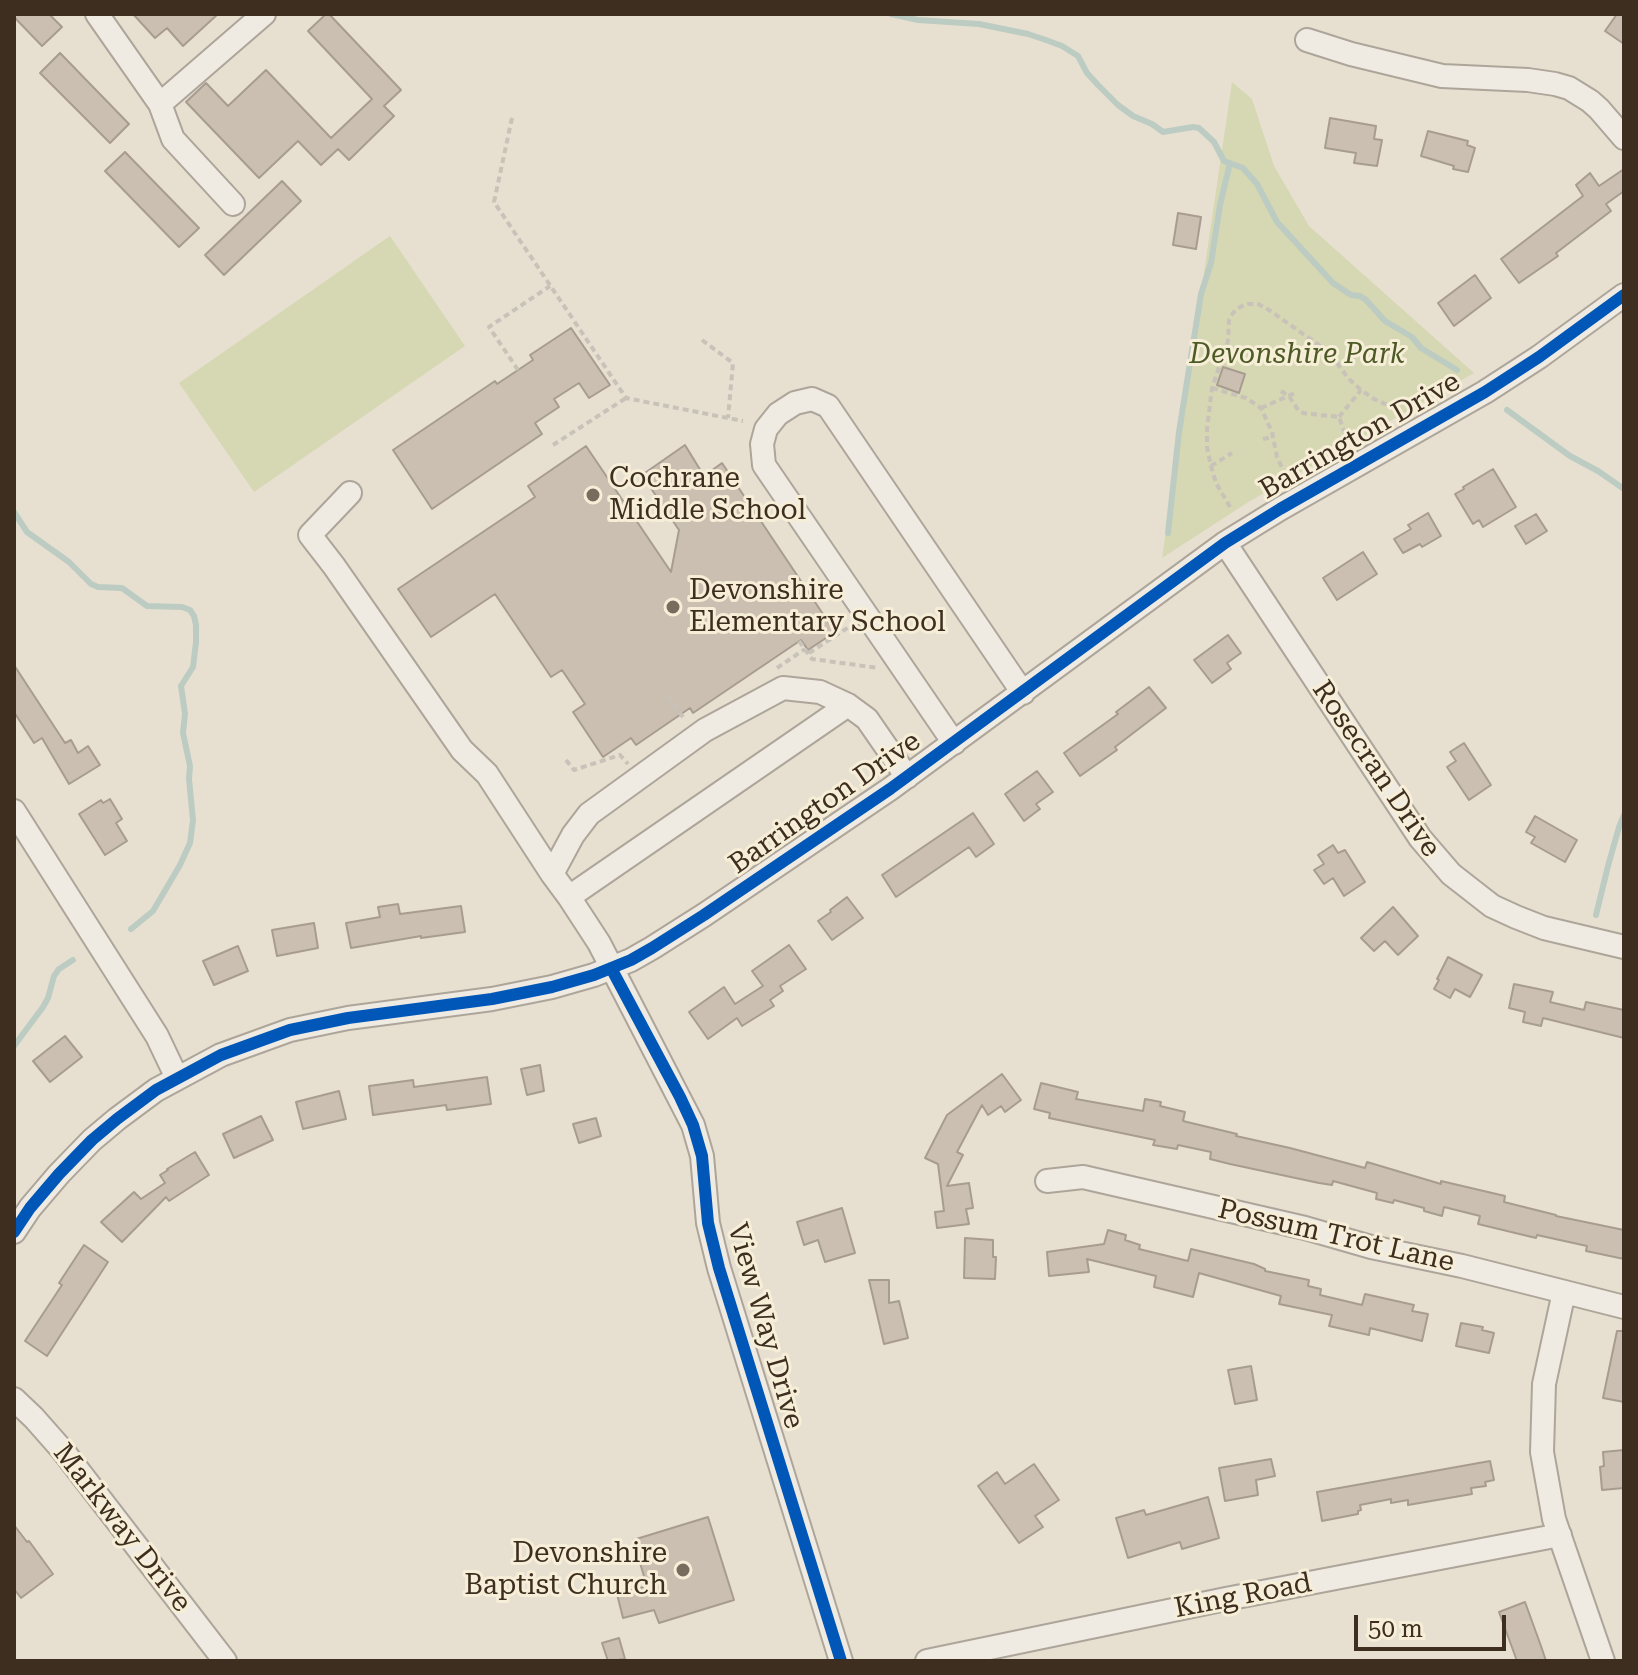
<!DOCTYPE html>
<style>
body{margin:0}
#map{position:relative;width:1638px;height:1675px;overflow:hidden;background:#e7e0d1;font-family:"Roboto Serif",serif}
canvas{display:block}
.frame{position:absolute;inset:0;border:16px solid #3d2e20;pointer-events:none}
.scale{position:absolute;left:1354px;top:1615px;width:152px;height:36px;box-sizing:border-box;border:4px solid #3d2e20;border-top:0;padding-left:10px;font-size:24px;line-height:28px;white-space:nowrap;color:#3d2e20;-webkit-text-stroke:6px #f7eed8;paint-order:stroke}
</style>
<div id="map">
<canvas width="1638" height="1675"></canvas>
<div class="frame"></div>
<div class="scale">50 m</div>
</div>
<script>
const context = document.querySelector('canvas').getContext('2d');
context.lineJoin = 'round';
function paint(path, color) { context.fillStyle = color; context.fill(path, 'evenodd'); }
const toPath = rows => new Path2D(rows.map(r => 'M' + r).join(''));
function trace(path, color, width, dash) { context.strokeStyle = color; context.lineWidth = width; context.lineCap = dash ? 'butt' : 'round'; context.setLineDash(dash || []); context.stroke(path); }
function drawText(font, color, halo, rows, align = 'center') {
  context.font = font + ' "Roboto Serif",serif'; context.lineWidth = 6; context.setLineDash([]); context.textBaseline = 'middle'; context.strokeStyle = halo; context.fillStyle = color; for (const [text, x, y, turn = 0] of rows) {
    context.save(); context.translate(x, y); context.rotate((+turn || 0) * Math.PI / 180); context.textAlign = isNaN(turn) ? turn : align; if (halo) context.strokeText(text, 0, 0); context.fillText(text, 0, 0); context.restore();
  }
}
const green = toPath([
 [1232,82,1252,99,1274,166,1309,226,1474,373,1250,501,1162,558],
 [390,236,465,346,254,492,179,383]
]);
const stream = toPath([
 [891,14,918,20,979,24,1028,34,1046,40,1062,46,1078,56,1087,73,1098,85,1118,105,1133,116,1152,124,1163,132,1193,127,1199,128,1214,142,1224,161,1243,168,1257,184,1277,222,1333,283,1351,295,1360,296,1366,300,1385,321,1412,337,1421,348,1457,370],
 [1507,410,1570,456,1598,471,1624,489],
 [14,512,27,532,69,562,91,584,98,587,122,588,147,606,182,607,190,610,194,616,196,625,196,642,193,667,181,686,185,714,183,733,190,766,189,779,193,820,190,843,180,865,153,911,131,929],
 [1168,533,1179,432,1201,294,1211,263,1220,205,1230,163],
 [1596,915,1608,866,1619,827,1624,815],
 [14,1046,43,1007,48,998,54,976,59,969,73,960]
]);
const building = toPath([
 [14,14,49,14,62,27,42,46,14,17,14,14],
 [133,14,218,14,183,46,167,28,155,38,133,14],
 [326,14,329,14,401,90,384,106,394,116,349,160,338,149,321,165,298,141,259,178,186,102,206,83,228,106,266,70,331,138,372,99,308,31,326,14],
 [1617,14,1624,14,1624,44,1605,31,1617,14],
 [60,53,129,124,110,143,40,73,60,53],
 [1330,118,1376,126,1374,139,1382,140,1377,166,1354,163,1356,153,1325,148,1330,118],
 [1428,131,1468,141,1467,145,1475,148,1468,172,1453,169,1454,166,1421,156,1428,131],
 [125,152,199,228,179,247,105,171,125,152],
 [1624,169,1624,191,1606,204,1611,211,1556,253,1558,256,1519,283,1501,259,1583,196,1576,185,1590,173,1599,186,1624,169],
 [282,181,301,201,224,275,205,255,282,181],
 [1178,213,1201,217,1196,249,1173,245,1178,213],
 [1475,275,1491,298,1454,326,1438,303,1475,275],
 [571,328,610,385,589,398,579,383,554,399,559,407,535,423,542,434,432,509,393,450,495,381,497,384,533,360,530,355,571,328],
 [1223,367,1245,374,1239,393,1217,385,1223,367],
 [685,445,704,476,722,463,835,632,808,650,801,640,693,713,690,708,636,745,631,738,603,757,573,712,585,704,562,670,551,677,495,594,431,637,398,589,535,497,528,486,586,446,671,572,679,530,642,475,685,445],
 [1493,469,1516,507,1483,527,1479,520,1473,524,1455,494,1464,489,1463,487,1493,469],
 [1428,513,1441,536,1422,547,1420,544,1403,553,1394,539,1411,529,1408,525,1428,513],
 [1536,514,1547,531,1526,544,1515,526,1536,514],
 [1363,552,1377,574,1337,600,1323,578,1363,552],
 [1228,635,1241,653,1227,663,1231,669,1212,683,1194,660,1228,635],
 [14,665,65,743,71,740,78,753,88,746,100,765,69,784,42,738,34,743,14,712,14,665],
 [1149,687,1166,708,1115,747,1117,750,1080,776,1064,753,1118,714,1116,712,1149,687],
 [1464,743,1491,785,1469,800,1447,767,1456,761,1450,752,1464,743],
 [1037,771,1053,792,1036,804,1040,809,1024,821,1005,794,1037,771],
 [110,799,122,819,116,823,127,841,105,855,79,814,101,800,103,803,110,799],
 [973,813,994,844,976,857,969,847,896,897,882,875,973,813],
 [1535,816,1577,840,1565,862,1531,843,1535,837,1526,832,1535,816],
 [1333,845,1338,853,1345,850,1365,882,1344,896,1333,878,1324,884,1314,870,1324,864,1318,855,1333,845],
 [847,897,863,918,832,940,818,921,831,912,830,910,847,897],
 [398,904,400,914,461,906,465,932,421,938,421,936,351,948,346,923,380,917,378,907,398,904],
 [1393,907,1418,936,1398,955,1385,941,1374,951,1361,938,1393,907],
 [314,923,318,948,277,956,272,930,314,923],
 [789,945,806,969,780,986,783,991,770,1000,774,1006,742,1026,737,1018,708,1039,689,1012,724,987,735,1004,763,986,752,971,789,945],
 [238,946,248,971,214,985,203,961,238,946],
 [1448,957,1482,975,1470,997,1455,989,1450,998,1434,989,1439,980,1437,979,1448,957],
 [1514,984,1553,992,1550,1002,1584,1010,1586,1002,1624,1010,1624,1038,1543,1018,1541,1026,1523,1022,1525,1012,1509,1008,1514,984],
 [65,1036,82,1057,50,1082,33,1061,65,1036],
 [540,1065,544,1091,527,1095,521,1069,540,1065],
 [1002,1074,1021,1100,1005,1112,1001,1106,988,1115,982,1105,957,1152,963,1155,947,1186,969,1183,973,1208,966,1209,969,1224,937,1228,935,1212,944,1211,938,1164,925,1158,947,1115,1002,1074],
 [487,1077,491,1104,447,1110,446,1105,373,1115,369,1086,413,1080,414,1087,487,1077],
 [1041,1083,1078,1092,1076,1099,1143,1111,1145,1099,1161,1102,1160,1106,1185,1112,1183,1121,1237,1134,1236,1136,1290,1148,1365,1168,1367,1162,1441,1184,1441,1181,1505,1196,1504,1202,1556,1215,1556,1216,1624,1230,1624,1259,1586,1251,1587,1246,1537,1235,1536,1238,1478,1224,1480,1216,1444,1207,1442,1216,1424,1211,1424,1208,1394,1200,1393,1203,1376,1199,1377,1193,1333,1181,1332,1185,1319,1183,1230,1164,1210,1159,1211,1152,1178,1145,1177,1149,1153,1145,1155,1140,1049,1118,1050,1113,1034,1109,1041,1083],
 [339,1091,346,1119,303,1129,296,1102,339,1091],
 [261,1116,273,1140,234,1158,223,1134,261,1116],
 [596,1118,601,1136,579,1143,573,1124,596,1118],
 [195,1152,209,1175,169,1201,166,1197,122,1242,101,1222,134,1192,141,1199,165,1183,160,1175,168,1170,167,1169,195,1152],
 [842,1208,855,1253,825,1262,818,1240,804,1245,797,1222,842,1208],
 [1108,1230,1126,1235,1125,1240,1140,1245,1139,1249,1188,1261,1191,1249,1254,1264,1265,1269,1265,1271,1309,1280,1308,1286,1321,1289,1320,1295,1362,1305,1365,1294,1414,1305,1412,1311,1428,1314,1422,1341,1370,1328,1369,1335,1329,1326,1332,1315,1279,1304,1281,1296,1199,1273,1193,1297,1154,1287,1156,1276,1087,1259,1089,1272,1049,1276,1047,1252,1104,1244,1108,1230],
 [965,1238,993,1240,993,1257,996,1257,995,1279,964,1278,965,1238],
 [84,1245,108,1262,47,1356,25,1341,62,1285,59,1283,84,1245],
 [869,1280,889,1280,889,1303,899,1301,908,1338,884,1344,869,1280],
 [1461,1323,1483,1327,1482,1330,1494,1333,1489,1353,1456,1346,1461,1323],
 [1617,1331,1624,1331,1624,1402,1603,1398,1617,1331],
 [1251,1366,1257,1400,1235,1404,1228,1370,1251,1366],
 [1624,1450,1624,1488,1602,1490,1600,1467,1604,1466,1603,1452,1624,1450],
 [1271,1459,1275,1476,1256,1480,1258,1495,1225,1501,1219,1468,1271,1459],
 [1490,1461,1494,1480,1485,1482,1486,1486,1471,1488,1472,1494,1408,1505,1408,1500,1391,1503,1391,1499,1360,1505,1361,1510,1358,1511,1358,1514,1322,1521,1317,1492,1490,1461],
 [1034,1464,1059,1500,1035,1516,1043,1527,1019,1543,978,1486,997,1472,1005,1484,1034,1464],
 [1208,1497,1219,1538,1182,1549,1180,1542,1128,1558,1116,1518,1144,1510,1146,1515,1208,1497],
 [708,1517,734,1600,659,1623,654,1610,623,1618,617,1594,647,1586,633,1540,708,1517],
 [14,1525,27,1542,29,1541,53,1574,21,1598,14,1589,14,1525],
 [1525,1602,1541,1646,1546,1661,1517,1661,1499,1612,1525,1602],
 [619,1638,625,1659,608,1661,602,1643,619,1638]
]);
const path = toPath([
 [512,118,494,202,626,398,743,421],
 [702,340,733,363,728,418],
 [518,370,489,327,550,286],
 [1212,388,1246,398,1261,408,1272,432,1277,457,1285,474],
 [1281,391,1289,396,1298,410,1303,413,1339,417,1347,439],
 [1261,408,1295,393],
 [1339,417,1361,390],
 [1263,439,1272,437],
 [553,445,626,398],
 [1211,466,1232,453],
 [1230,507,1216,483,1211,466,1207,447,1207,429,1212,388,1228,341,1229,320,1233,313,1240,307,1248,304,1258,304,1266,308,1329,352,1348,378,1361,390,1374,399,1399,410],
 [799,641,812,659,879,668],
 [809,653,852,625],
 [777,668,805,649],
 [668,696,685,720],
 [566,760,574,770,620,755,628,764]
]);
const minor = toPath([
 [97,14,160,104,264,14],
 [1307,40,1351,54,1442,76,1528,80,1555,84,1569,88,1590,101,1599,109,1624,138],
 [160,104,173,139,233,204],
 [350,493,310,535,334,566,462,750,487,774,552,874,569,897,599,943,693,1125,702,1156,708,1223,719,1268,841,1661],
 [1225,543,1420,838,1451,874,1492,906,1516,917,1544,928,1624,947],
 [954,743,764,465,762,444,766,429,778,414,795,403,812,399,828,406,1023,693],
 [14,811,157,1036,177,1078],
 [552,874,573,835,589,814,705,730,783,688,820,692,848,705,867,719,907,777],
 [569,897,848,705],
 [1047,1181,1083,1177,1305,1228,1371,1247,1462,1266,1624,1307],
 [14,1232,30,1208,59,1174,92,1140,117,1119,156,1090,221,1055,290,1030,348,1018,492,999,552,987,594,975,631,960,652,948,704,915,890,789,1225,543,1280,509,1485,392,1539,357,1624,295],
 [1564,1292,1544,1384,1542,1452,1554,1519,1603,1661],
 [14,1399,34,1418,64,1452,225,1661],
 [927,1661,1226,1599,1560,1535]
]);
const cycleway = toPath([
 [611,968,680,1097,693,1125,702,1156,708,1223,719,1268,841,1661],
 [14,1232,30,1208,59,1174,92,1140,117,1119,156,1090,221,1055,290,1030,348,1018,492,999,552,987,594,975,631,960,652,948,704,915,890,789,1225,543,1280,509,1485,392,1539,357,1624,295]
]);
const markers = [
 [593,495,8,"#786c5e"],
 [673,607,8,"#786c5e"],
 [683,1570,8,"#786c5e"]
];
const parkNames = [
 ["Devonshire Park",1297,355]
];
const streetNames = [
 ["Barrington Drive",1360,436,-30],
 ["Rosecran Drive",1376,769,56],
 ["Barrington Drive",825,803,-35],
 ["Possum Trot Lane",1336,1236,13],
 ["View Way Drive",765,1326,74],
 ["Markway Drive",122,1528,52],
 ["King Road",1243,1596,-11]
];
const poiNames = [
 ["Cochrane",609,479],
 ["Middle School",609,511],
 ["Devonshire",689,591],
 ["Elementary School",689,623],
 ["Devonshire",667,1554,"right"],
 ["Baptist Church",667,1586,"right"]
];
paint(green, '#d6d7b3');
trace(stream, '#bcccc2', 6);
paint(building, '#cbbfb2');
trace(building, '#a89c90', 2);
trace(minor, '#ada599', 26);
trace(path, '#c8c2b9', 4, [6, 4]);
trace(minor, '#efebe3', 22);
trace(cycleway, '#0057b8', 12);
for (const [x, y, r, color] of markers) { const dot = new Path2D(); dot.arc(x, y, r, 0, 2 * Math.PI); context.fillStyle = color; context.fill(dot); trace(dot, '#f7eed8', 3); }
drawText('italic 28px', '#4d5a26', '#f7eed8', parkNames);
drawText('28px', '#3d2e20', '#f7eed8', streetNames);
drawText('28px', '#3d2e20', '#f7eed8', poiNames, 'left');
</script>
